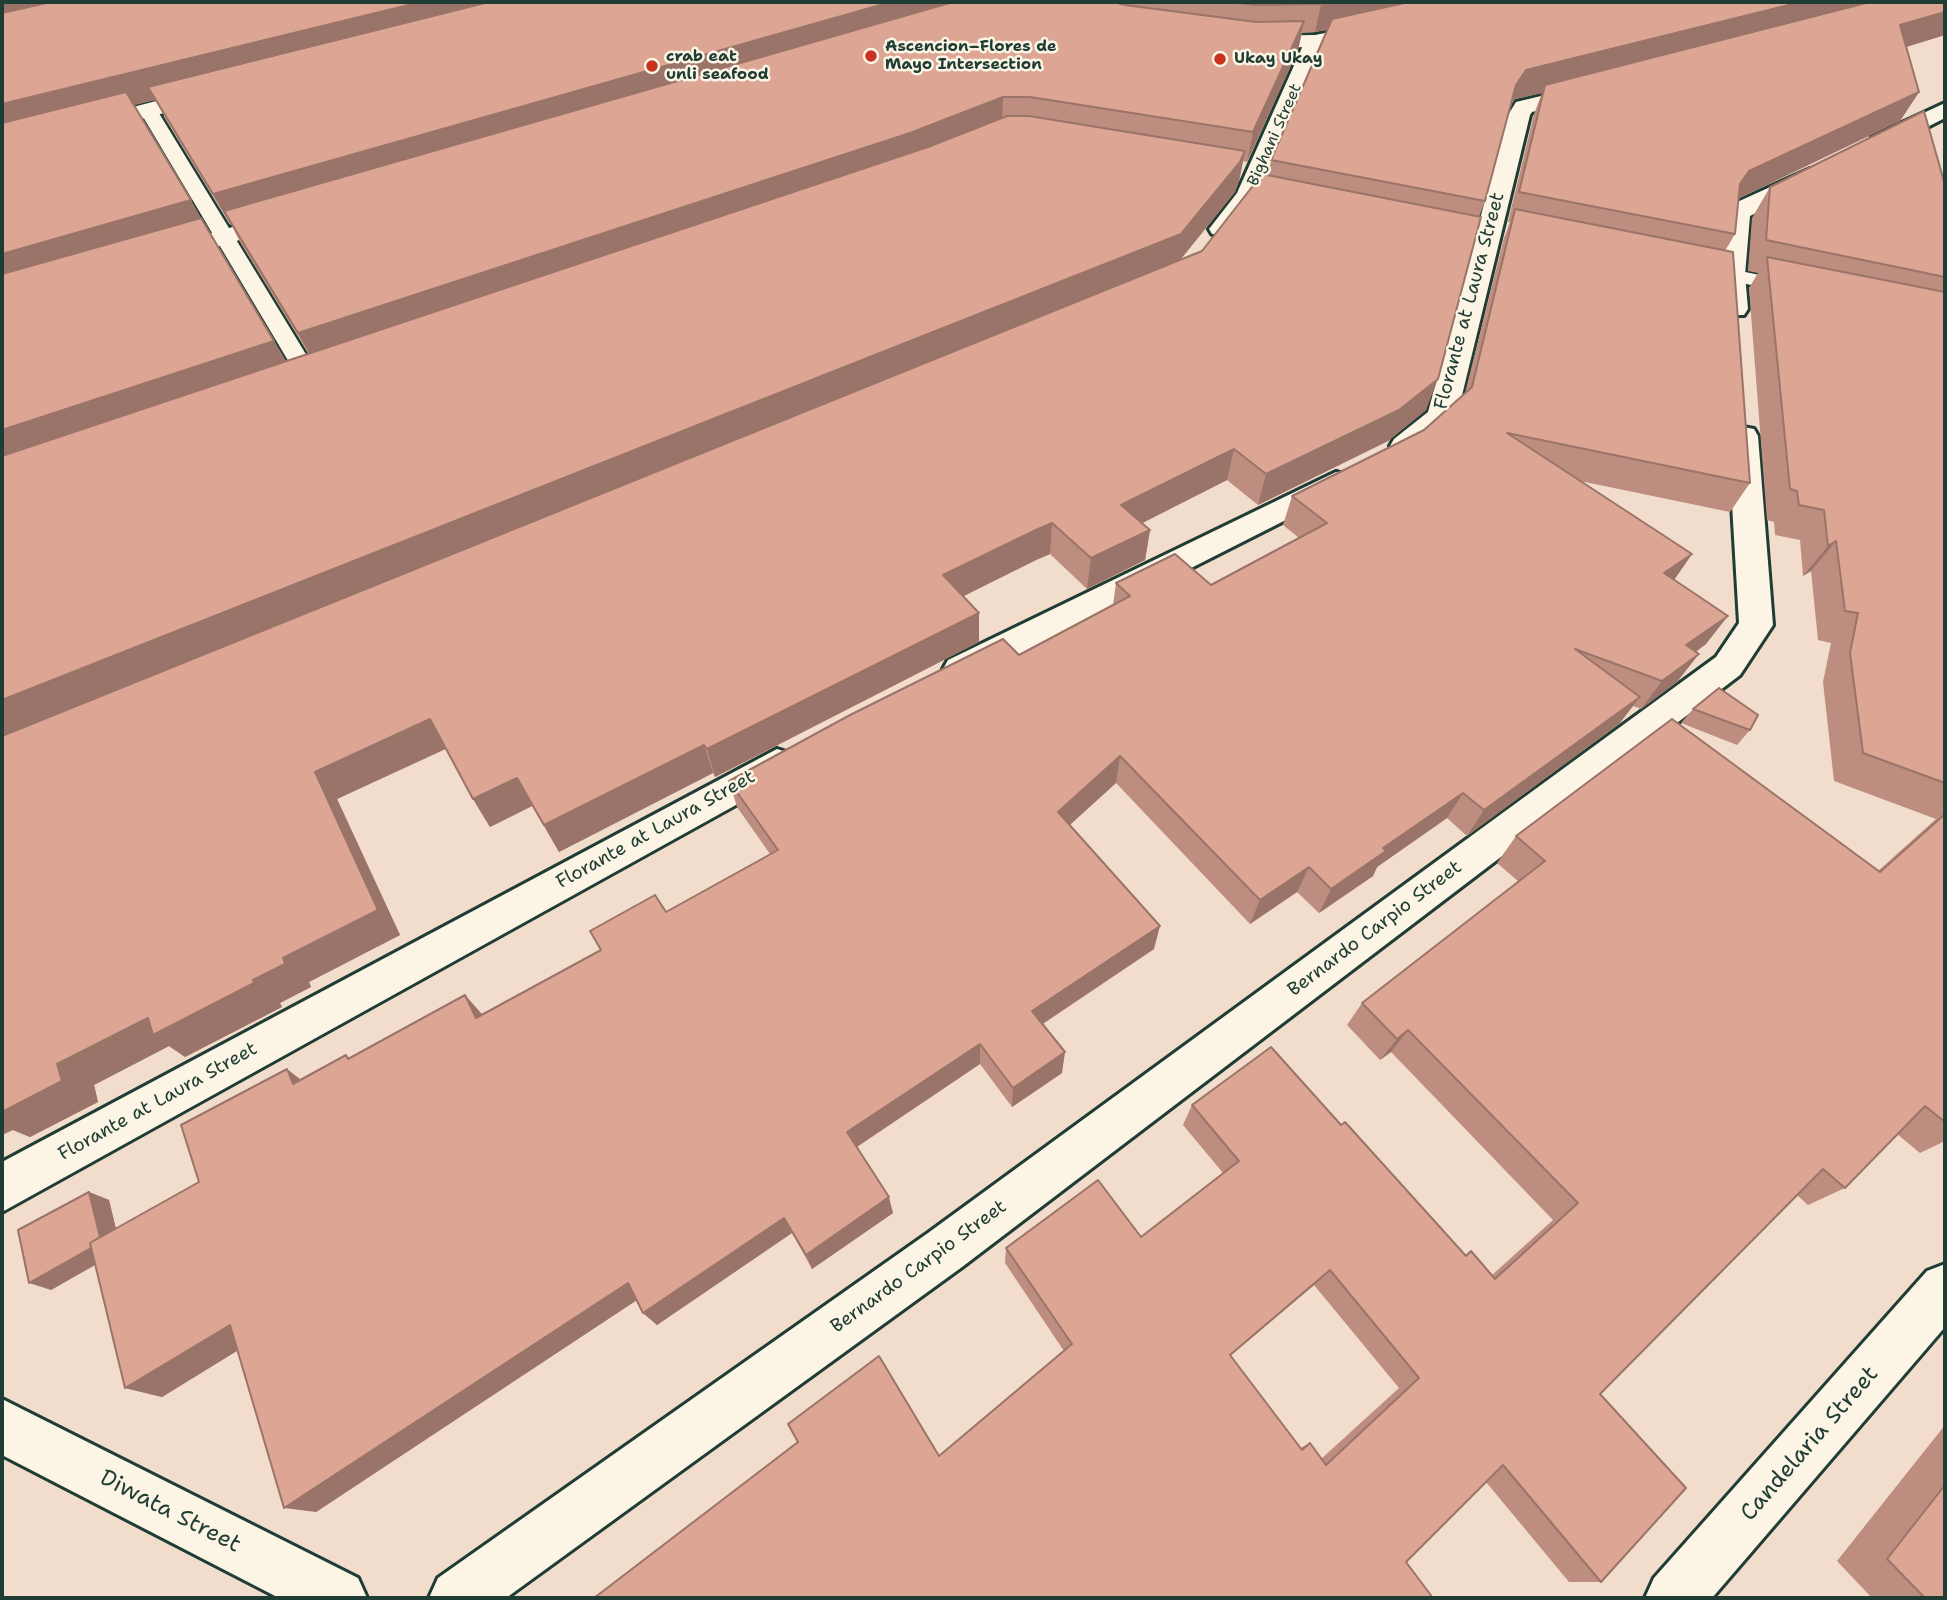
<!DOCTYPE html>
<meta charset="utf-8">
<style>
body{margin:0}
#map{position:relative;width:1947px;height:1600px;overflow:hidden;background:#f2ddcd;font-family:"Shantell Sans",sans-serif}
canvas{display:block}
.frame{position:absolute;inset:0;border:4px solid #1f3d34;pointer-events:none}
</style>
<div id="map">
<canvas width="1947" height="1600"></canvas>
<div class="frame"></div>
</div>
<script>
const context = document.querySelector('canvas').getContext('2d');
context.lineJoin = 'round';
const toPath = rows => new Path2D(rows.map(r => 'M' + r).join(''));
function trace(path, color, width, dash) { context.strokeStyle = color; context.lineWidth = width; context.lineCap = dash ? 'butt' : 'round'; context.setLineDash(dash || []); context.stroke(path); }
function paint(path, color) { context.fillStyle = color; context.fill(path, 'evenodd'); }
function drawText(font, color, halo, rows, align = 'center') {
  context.font = font + ' "Shantell Sans",sans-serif'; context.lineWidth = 5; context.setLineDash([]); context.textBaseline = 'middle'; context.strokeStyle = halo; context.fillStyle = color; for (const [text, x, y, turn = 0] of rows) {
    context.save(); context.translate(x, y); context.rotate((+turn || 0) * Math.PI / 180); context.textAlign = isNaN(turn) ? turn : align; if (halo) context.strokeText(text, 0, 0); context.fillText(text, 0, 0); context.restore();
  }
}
const lane = toPath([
 [148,105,157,110,321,379,318,384,310,386,299,379,139,110,148,105],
 [1706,264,1794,282,1804,288,1794,294,1699,274,1696,270,1706,264]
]);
const street = toPath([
 [1315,35,1325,41,1260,195,1230,234,1212,234,1209,229,1237,193,1305,41,1315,35],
 [1587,85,1598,91,1595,96,1532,112,1530,115,1457,416,1416,453,1405,456,1394,453,1390,446,1394,439,1428,412,1508,115,1516,102,1587,85],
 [210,87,218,89,221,94,218,99,2,155,2,141,210,87],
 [1945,103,1945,118,1888,147,1872,147,1869,142,1872,137,1945,103],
 [1810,169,1818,171,1822,176,1818,181,1750,216,1745,275,1748,309,1744,315,1726,315,1722,309,1719,275,1726,215,1735,203,1810,169],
 [1743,427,1754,429,1758,436,1773,625,1740,675,962,1267,506,1598,429,1598,438,1578,928,1233,1716,657,1739,623,1728,436,1732,429,1743,427],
 [1336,472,1347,475,1351,482,1347,489,974,678,961,682,948,678,943,669,948,660,1336,472],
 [777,749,790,753,796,764,790,775,2,1212,2,1162,777,749],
 [1945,1264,1945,1327,1712,1598,1645,1598,1654,1578,1927,1271,1945,1264],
 [2,1399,358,1578,367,1598,279,1598,2,1455,2,1399]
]);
const secondary = toPath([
 [1375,23,1382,25,1385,29,1382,33,1315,47,1247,48,1237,42,1247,36,1315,35,1375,23],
 [285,212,294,214,297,219,294,224,165,262,156,259,152,254,156,249,285,212]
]);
const wall = toPath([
 [2,2,1945,2,1945,35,1906,47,1919,92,1900,121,1738,199,1735,234,1725,251,1750,483,1730,512,1580,481,1692,554,1674,580,1706,644,1696,652,1677,682,1641,709,1633,706,1619,724,1467,836,1447,818,1377,867,1373,876,1319,913,1297,892,1250,924,1116,783,1070,825,1154,949,1043,1024,1062,1073,1012,1107,980,1064,857,1147,893,1213,812,1269,792,1233,657,1325,643,1313,637,1300,316,1512,237,1351,162,1397,125,1388,95,1265,51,1290,89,1192,109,1200,116,1229,199,1182,301,1080,346,1055,350,1058,465,995,482,1014,601,950,666,912,770,854,737,807,729,781,1019,655,1113,605,1116,583,1211,585,1299,538,1283,525,1292,496,1424,430,1465,393,1504,238,1510,222,1508,222,1534,114,1542,93,1515,99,1510,107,1485,201,1479,217,1426,410,1388,441,1258,505,1227,480,1142,523,1150,530,1145,560,1087,589,1050,554,1036,560,963,596,979,642,715,777,713,773,559,852,532,806,490,827,473,799,446,749,337,799,400,935,309,982,311,987,280,1003,282,1007,185,1057,169,1046,94,1085,98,1102,30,1137,13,1130],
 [1327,30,1271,160,1268,176,1202,251,1181,259,1235,192,1239,181,1243,161,1247,162,1298,50,1302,33,1315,32],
 [155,100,164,116,230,224,231,224,240,242,309,354,286,361,134,105],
 [1945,185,1945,1141,1920,1153,1897,1134,1845,1188,1808,1205,1797,1195,1600,1394,1601,1582,1569,1582,1486,1482,939,1456,1064,1351,1005,1263,1006,1248,1141,1237,1223,1173,1183,1125,1192,1105,1341,1125,1465,1255,1471,1251,1492,1275,1553,1220,1391,1052,1380,1060,1347,1025,1362,1003,1519,882,1497,863,1516,836,1878,871,1936,819,1834,781,1823,682,1831,643,1818,640,1811,571,1803,576,1800,540,1775,535,1774,522,1767,520,1749,288,1758,273,1748,271,1752,218,1770,187],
 [1314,1285,1399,1388,1321,1459,1310,1443,1300,1448,1230,1356],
 [1693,709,1750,730,1737,745,1681,723],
 [1945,1425,1945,1598,1872,1598,1837,1561]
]);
const shadedWall = toPath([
 [2,2,118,2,2,28],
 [421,2,541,2,148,87,155,100,2,138,2,104],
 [891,2,989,2,224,211,231,224,230,224,213,194],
 [1332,2,1450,2,1315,32,1321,4],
 [1801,2,1896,2,1545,85,1542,93,1515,99,1505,114,1516,85,1526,70],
 [1945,12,1945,35,1883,54,1900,25],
 [1304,21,1298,50,1247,162,1253,132],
 [1919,92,1900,121,1733,201,1740,184,1749,171],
 [1003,97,1002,127,315,364,298,333],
 [1245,151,1239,181,1235,192,1176,265,2,741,2,700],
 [191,200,208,231,2,291,2,254],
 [274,341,292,372,2,469,2,430],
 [1438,379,1426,410,1388,441,1258,505,1266,474],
 [1234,449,1227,480,1117,536,1121,505],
 [1052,523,1050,554,1036,560,944,606,943,575,1038,529],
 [1150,530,1145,560,1087,589,1091,558],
 [1836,541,1811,571,1803,576,1828,546],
 [1692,554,1672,583,1664,573],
 [979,613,979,642,715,777,707,749],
 [1728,616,1706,644,1665,673,1686,645],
 [1699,654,1677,682,1641,709,1662,681],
 [1640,697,1619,724,1467,836,1484,810],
 [430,719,447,748,337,799,400,935,309,982,311,987,280,1003,282,1007,185,1057,169,1046,94,1085,98,1102,30,1137,13,1130,2,1135,2,1111,57,1064,148,1018,253,980,283,958,315,772],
 [704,745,713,773,559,852,544,825],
 [1120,756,1116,783,1055,838,1058,812],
 [517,778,532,806,490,827,473,799],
 [1463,793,1447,818,1377,867,1373,876,1319,913,1331,889,1383,848],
 [1309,867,1297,892,1250,924,1260,900],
 [1160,926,1154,949,1030,1032,1032,1011],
 [465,995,484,1017,476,1018],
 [1408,1030,1391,1052,1380,1060,1397,1039],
 [980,1044,980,1064,852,1150,847,1132],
 [1065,1052,1062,1073,1012,1107,1013,1088],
 [287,1069,313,1089,293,1084],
 [89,1192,109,1200,121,1250,51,1290,29,1283],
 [889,1197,893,1213,812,1269,806,1255],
 [784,1218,792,1233,657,1325,643,1313],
 [1330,1270,1314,1285,1218,1366,1230,1355],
 [628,1283,643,1296,316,1512,284,1508],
 [230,1325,261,1336,162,1397,125,1388],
 [21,1596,24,1598,2,1598,2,1597]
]);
const building = toPath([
 [51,2,421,2,2,104,2,13,51,2],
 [489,2,891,2,213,194,148,87,489,2],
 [953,2,1113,2,1125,5,1256,22,1304,21,1253,132,1030,97,1003,97,910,133,298,333,224,211,953,2],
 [1230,2,1332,2,1321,4,1256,5,1230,2],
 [1409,2,1801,2,1526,70,1516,85,1485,201,1271,160,1332,19,1409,2],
 [1870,2,1945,2,1945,12,1900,25,1919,92,1749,171,1740,184,1735,234,1519,192,1545,85,1870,2],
 [126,92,191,200,2,254,2,123,126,92],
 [1924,111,1945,185,1945,277,1766,240,1770,187,1924,111],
 [1007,116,1029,116,1245,151,1240,162,1181,234,2,700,2,456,928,147,1007,116],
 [1262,174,1481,217,1438,379,1399,410,1266,474,1234,449,1121,505,1150,530,1091,558,1052,523,1038,529,943,575,979,613,707,749,704,745,544,825,517,778,473,799,430,719,315,772,378,910,283,958,285,964,253,980,254,983,153,1035,148,1018,57,1064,62,1081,2,1112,2,736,1202,251,1262,174],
 [1515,209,1733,252,1750,483,1507,433,1692,554,1664,573,1728,616,1686,645,1699,654,1662,681,1575,649,1640,697,1484,810,1463,793,1383,848,1386,851,1331,889,1309,867,1260,900,1120,756,1058,812,1160,926,1032,1011,1065,1052,1013,1088,980,1044,847,1132,889,1197,806,1255,784,1218,643,1313,628,1283,284,1508,230,1325,125,1388,90,1243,199,1182,181,1125,287,1069,293,1084,346,1055,348,1059,465,995,476,1018,601,950,590,931,655,895,666,912,778,850,729,781,850,715,1003,639,1019,655,1130,596,1116,583,1175,554,1211,585,1327,523,1292,496,1424,430,1472,387,1515,209],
 [201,218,274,341,2,430,2,274,201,218],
 [1767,257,1945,292,1945,783,1863,753,1850,653,1858,613,1845,611,1836,541,1828,546,1824,510,1799,505,1797,491,1790,489,1767,257],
 [1719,688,1758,715,1750,730,1693,709,1719,688],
 [1672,719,1880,872,1945,814,1945,1122,1925,1106,1845,1188,1823,1169,1600,1394,1686,1488,1601,1582,1503,1465,1406,1562,1433,1598,594,1598,798,1442,788,1424,879,1356,939,1456,1072,1344,1006,1248,1098,1180,1141,1237,1239,1161,1192,1105,1271,1047,1341,1125,1345,1122,1466,1256,1471,1251,1495,1279,1578,1203,1408,1030,1397,1039,1362,1003,1545,861,1516,836,1672,719],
 [1330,1270,1419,1378,1326,1465,1310,1443,1302,1450,1230,1355,1330,1270],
 [89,1192,100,1237,90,1243,91,1248,29,1283,18,1230,89,1192],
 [1945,1485,1945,1598,1925,1598,1887,1559,1945,1485]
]);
const markers = [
 [871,56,7,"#c8321e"],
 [1220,59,7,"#c8321e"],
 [652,66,7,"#c8321e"]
];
const farPoinames = [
 ["Ascencion–Flores de",885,47],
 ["Mayo Intersection",885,65],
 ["crab eat",666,57],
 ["unli seafood",666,75],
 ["Ukay Ukay",1234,59]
];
const farStreetnames = [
 ["Bighani Street",1275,135,-66]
];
const streetNames = [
 ["Florante at Laura Street",1470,301,-75],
 ["Florante at Laura Street",656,830,-29],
 ["Bernardo Carpio Street",1375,929,-37],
 ["Florante at Laura Street",158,1102,-29],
 ["Bernardo Carpio Street",919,1267,-36]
];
const nearStreetnames = [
 ["Candelaria Street",1810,1444,-49],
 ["Diwata Street",170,1512,27]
];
trace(lane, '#1f3d34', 5);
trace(street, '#1f3d34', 6);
trace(secondary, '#1f3d34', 6);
paint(lane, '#fcf5e5');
paint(street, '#fcf5e5');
paint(secondary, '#fcf5e5');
paint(wall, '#bd8e7f');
paint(shadedWall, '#9a7468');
paint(building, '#dca594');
trace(building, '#9a7468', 2);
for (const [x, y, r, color] of markers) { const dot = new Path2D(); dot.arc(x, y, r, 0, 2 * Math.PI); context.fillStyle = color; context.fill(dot); trace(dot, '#fcf5e5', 2.5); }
drawText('bold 16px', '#1f3d34', '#fcf5e5', farPoinames, 'left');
drawText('16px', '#1f3d34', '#fcf5e5', farStreetnames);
drawText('19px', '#1f3d34', '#fcf5e5', streetNames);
drawText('23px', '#1f3d34', '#fcf5e5', nearStreetnames);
</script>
